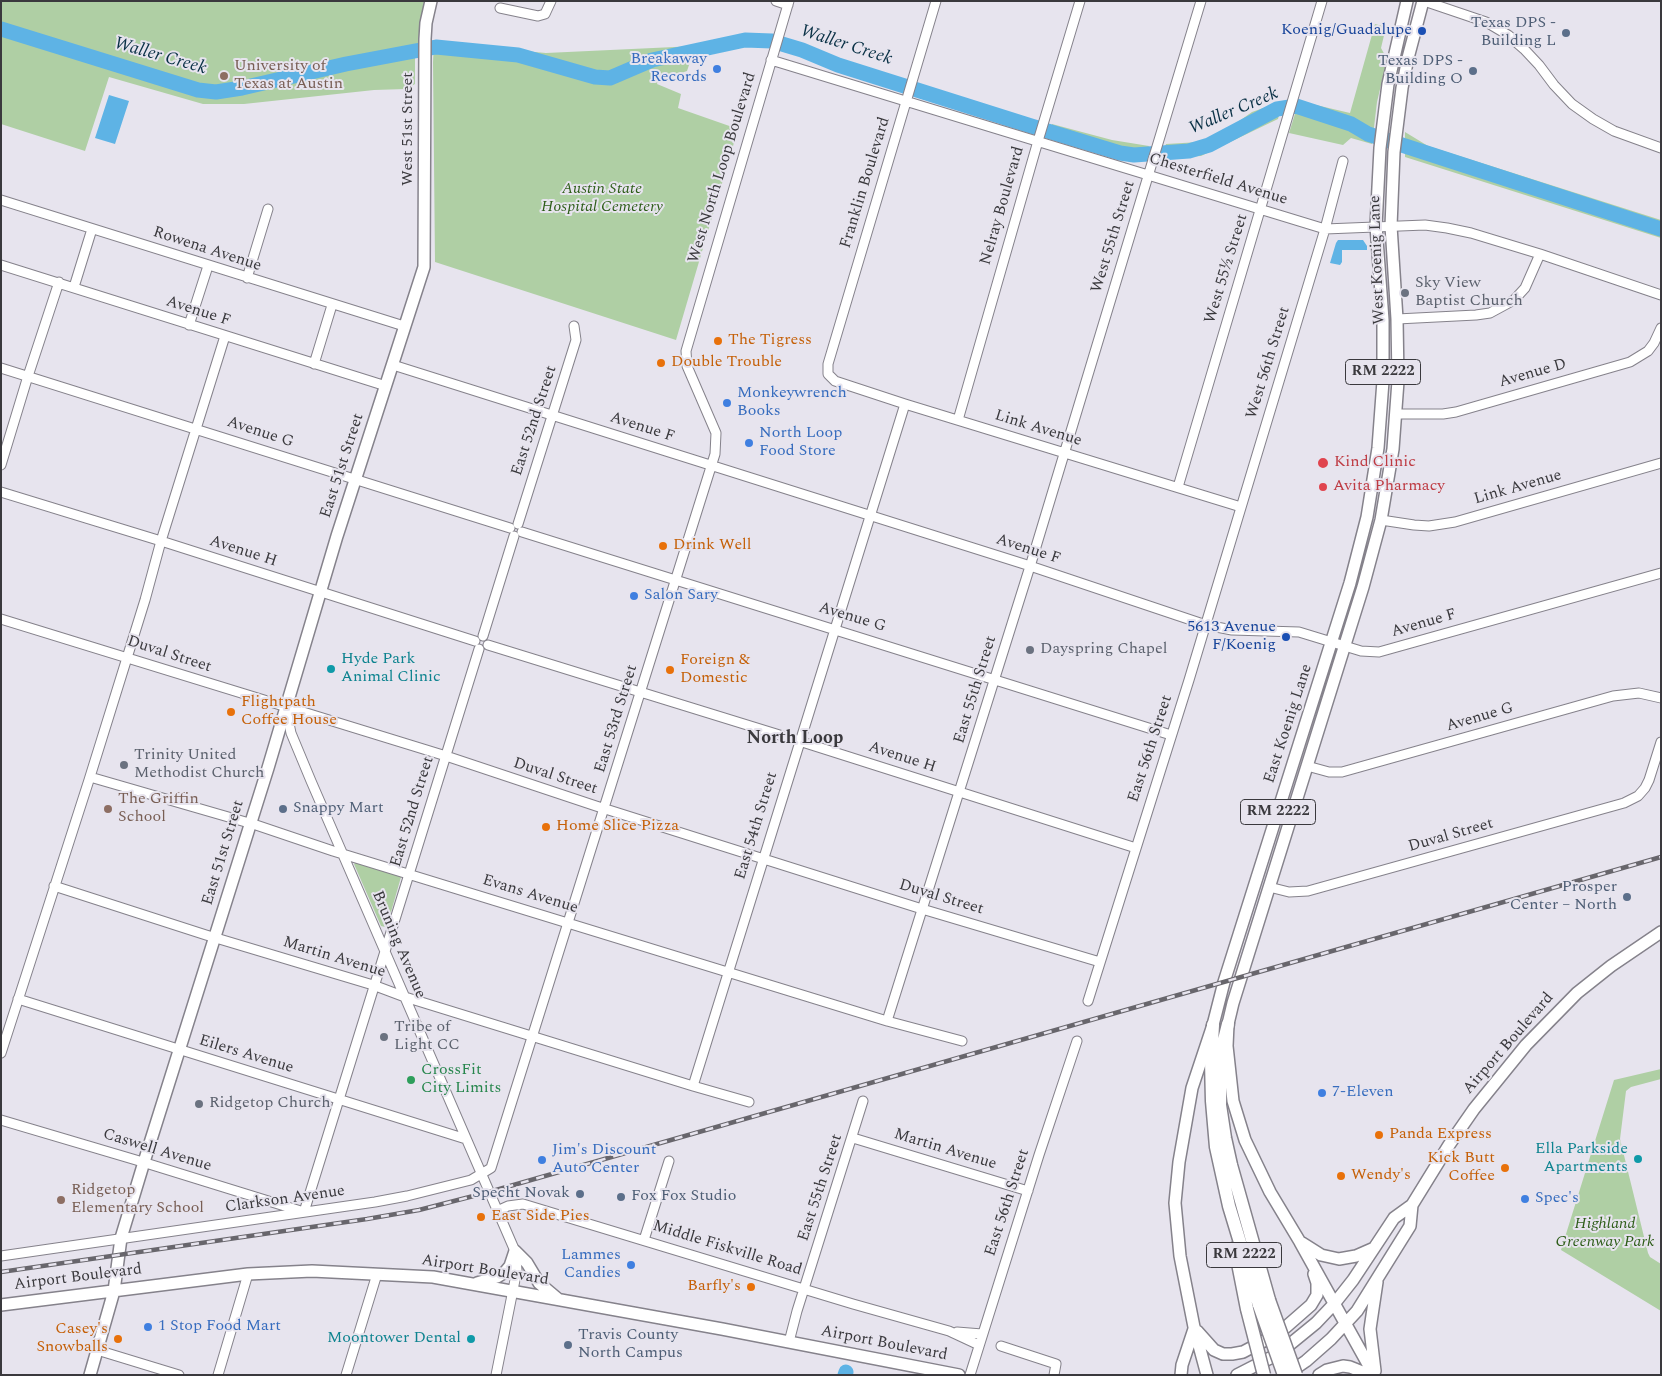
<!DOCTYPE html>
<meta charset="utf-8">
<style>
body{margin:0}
#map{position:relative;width:1662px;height:1376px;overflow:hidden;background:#e7e4ee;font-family:Spectral,serif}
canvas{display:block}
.frame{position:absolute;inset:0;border:2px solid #3a393d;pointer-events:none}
</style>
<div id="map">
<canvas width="1662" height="1376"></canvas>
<div class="frame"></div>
</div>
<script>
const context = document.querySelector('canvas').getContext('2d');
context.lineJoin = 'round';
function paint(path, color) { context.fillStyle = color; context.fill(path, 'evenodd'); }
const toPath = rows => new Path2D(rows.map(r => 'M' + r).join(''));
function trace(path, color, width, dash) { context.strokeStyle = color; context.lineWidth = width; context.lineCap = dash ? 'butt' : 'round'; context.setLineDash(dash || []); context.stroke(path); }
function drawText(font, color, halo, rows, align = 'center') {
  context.font = font + ' Spectral,serif'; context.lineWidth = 4; context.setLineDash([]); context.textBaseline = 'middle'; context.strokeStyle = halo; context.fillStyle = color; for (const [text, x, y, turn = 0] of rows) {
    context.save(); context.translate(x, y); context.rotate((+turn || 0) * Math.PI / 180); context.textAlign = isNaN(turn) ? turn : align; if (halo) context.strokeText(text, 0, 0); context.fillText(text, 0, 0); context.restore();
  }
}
const green = toPath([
 [1,1,431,1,425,60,415,56,415,84,406,89,374,90,244,104,203,104,109,77,85,151,1,124],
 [1375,24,1386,27,1381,48,1387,59,1377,102,1372,144,1351,138,1343,145,1289,133,1299,101,1350,113],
 [741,37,764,38,763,44,742,42,693,53,687,71,658,81,657,84,681,94,678,108,738,129,676,340,435,262,433,62,434,43,546,53,696,46],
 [1283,101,1278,119,1201,156,1161,158,1166,144,1199,142,1218,136,1252,112],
 [1052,124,1112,140,1149,146,1144,160,1131,162,1049,136],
 [1405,132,1428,146,1661,220,1661,238,1405,157],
 [356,862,400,876,401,877,387,926,385,927,381,926,354,864],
 [1661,1069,1661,1079,1631,1087,1626,1091,1620,1139,1648,1253,1650,1257,1661,1264,1661,1311,1561,1250,1614,1080]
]);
const water = toPath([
 [109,95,129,101,115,144,95,138],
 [1338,240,1363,240,1367,246,1367,250,1342,250,1342,262,1340,265,1330,263,1336,243]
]);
const river = toPath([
 [1,29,198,90,216,92,242,88,346,64,436,47,518,55,595,77,610,78,652,60,745,40,772,41,802,50,838,65,1031,126,1120,153,1134,155,1189,151,1209,145,1277,109,1296,106,1351,124,1368,134,1661,229],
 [845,1375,846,1372]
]);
const minor = toPath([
 [776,1,788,5],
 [936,1,828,364,828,374,835,381,905,404,1241,507],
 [1424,1,1486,22,1508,35,1524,49,1539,65,1554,85,1572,104,1593,119,1614,131,1661,148],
 [500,8,538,16,545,14,551,1],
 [771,60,1325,229,1425,225,1447,228,1471,233,1540,254,1661,295],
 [1,200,404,326],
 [1,265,386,386],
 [247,278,268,209],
 [74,287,92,229],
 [1397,319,1476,315,1490,313,1514,300,1525,288,1540,254],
 [189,325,208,266],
 [314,364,332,305],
 [393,365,1024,564,1206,625,1232,630,1299,632,1361,651,1379,652,1661,573],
 [1,368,510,528],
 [1396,414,1443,414,1456,412,1630,362,1648,351,1654,343,1661,328],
 [958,420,1038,141,1080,1],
 [1,465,28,376,59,282],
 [1178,487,1322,1],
 [1,492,161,541,475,641],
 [1381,520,1414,525,1429,526,1455,522,1661,463],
 [518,524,576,340,574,326],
 [522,532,1171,735],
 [1,619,446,756,596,806,922,909,1100,962],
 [483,636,514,536],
 [488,645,799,741,1136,848],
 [286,709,291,733,311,781,515,1251,517,1270,496,1375],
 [1307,766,1329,772,1342,772,1613,696,1639,693,1661,698],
 [90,777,256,825,333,851,887,1021,962,1041],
 [54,886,206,935,373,985,405,997,693,1086,749,1102],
 [1269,887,1289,892,1308,891,1624,803,1638,796,1645,788,1649,780,1661,742],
 [18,999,466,1139],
 [1088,1001,1189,680,1325,229,1343,161],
 [887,1021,1032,560,1201,1],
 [1,1053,89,780,145,600,161,541,225,336],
 [693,1086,905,404],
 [1,1120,136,1160,304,1212,479,649],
 [853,1138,1028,1191],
 [497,1211,508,1206,523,1204,853,1304,949,1331,979,1345],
 [644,1240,669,1161],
 [1,1256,375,1202,407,1196,471,1180,491,1168,715,454,716,433,687,366,686,351,789,1],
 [957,1332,982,1334],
 [789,1342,797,1311,863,1101],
 [1001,1346,1056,1364,1054,1375],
 [97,1350,179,1375],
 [218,1375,248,1274],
 [346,1375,377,1274],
 [970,1375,1039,1155,1077,1041]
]);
const major = toPath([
 [1302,1243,1321,1255,1339,1259,1356,1256,1372,1249],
 [477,1283,497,1277,505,1272,510,1266,515,1251,527,1263,539,1283,558,1299],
 [1,1305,248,1274,312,1271,433,1277,722,1329,959,1375],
 [1197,1331,1214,1350,1223,1354,1232,1354,1243,1352,1279,1333,1311,1305,1317,1295,1317,1283,1314,1274],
 [1375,1371,1370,1329,1377,1282],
 [1287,1374,1306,1361,1331,1339,1357,1311,1410,1226,1412,1205],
 [90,1375,114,1291,121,1238,144,1162,268,768,337,536,424,267,425,39,426,23,431,1],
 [1181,1375,1182,1365,1194,1329],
 [1207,1375,1194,1327,1180,1256,1175,1203,1179,1162,1192,1088,1213,1025,1224,982,1350,583,1367,517,1378,448,1383,381,1383,320,1376,226,1380,148,1388,84,1407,1],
 [1237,1375,1278,1354,1316,1323,1334,1304,1353,1280,1394,1218,1412,1205,1449,1145,1474,1109,1526,1045,1577,993,1611,966,1661,932],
 [1319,1375,1327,1370,1343,1366,1350,1367,1370,1375],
 [1374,1375,1300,1242,1270,1192,1245,1140,1233,1101,1227,1046,1228,1024,1233,1003,1363,587,1381,520,1393,449,1398,381,1397,319,1391,226,1394,152,1402,88,1408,58,1423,1]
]);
const highway = toPath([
 [1228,1024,1221,1052,1220,1105,1225,1138,1231,1165,1269,1300],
 [1213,1025,1211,1061,1212,1101,1216,1147,1229,1206,1259,1305],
 [1235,1248,1247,1309]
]);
const rail = toPath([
 [1,1272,367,1219,419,1210,489,1192,1661,857]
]);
const highwayBridge = toPath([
 [1269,1300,1296,1375],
 [1259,1305,1284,1375],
 [1247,1309,1264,1375]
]);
const markers = [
 [1422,31,5,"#1a4fb4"],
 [1566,33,5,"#5c6f8a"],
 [717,69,5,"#3f7fe0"],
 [1473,71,5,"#5c6f8a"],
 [224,76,5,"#8d6e63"],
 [1405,293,5,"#6b7280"],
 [718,341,5,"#e8710a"],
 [661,363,5,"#e8710a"],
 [727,403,5,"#3f7fe0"],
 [749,443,5,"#3f7fe0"],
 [1323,463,6,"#e0444e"],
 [1323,487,5,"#e0444e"],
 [663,546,5,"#e8710a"],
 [634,596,5,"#3f7fe0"],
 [1286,637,5,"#1a4fb4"],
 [1030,650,5,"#6b7280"],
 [331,669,5,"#0f9aa8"],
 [670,670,5,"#e8710a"],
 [231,712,5,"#e8710a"],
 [124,765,5,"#6b7280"],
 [108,809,5,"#8d6e63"],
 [283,809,5,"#5c6f8a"],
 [546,827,5,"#e8710a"],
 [1627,897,5,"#5c6f8a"],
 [384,1037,5,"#6b7280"],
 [411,1080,5,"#2e9e5b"],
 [1322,1093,5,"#3f7fe0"],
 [199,1104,5,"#6b7280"],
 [1379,1135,5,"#e8710a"],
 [1638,1159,5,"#0f9aa8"],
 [542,1160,5,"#3f7fe0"],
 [1505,1168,5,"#e8710a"],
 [1341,1176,5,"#e8710a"],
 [580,1194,5,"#5c6f8a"],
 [621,1197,5,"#5c6f8a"],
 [1525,1199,5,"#3f7fe0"],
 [61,1200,5,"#8d6e63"],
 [481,1217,5,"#e8710a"],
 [631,1265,5,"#3f7fe0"],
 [751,1287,5,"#e8710a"],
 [148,1327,5,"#3f7fe0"],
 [118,1339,5,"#e8710a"],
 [471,1339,5,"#0f9aa8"],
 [568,1345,5,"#5c6f8a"]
];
const shields = [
 [1383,372,75],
 [1278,812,75],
 [1244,1255,75]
];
const shieldNames = [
 ["RM 2222",1383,372],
 ["RM 2222",1278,812],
 ["RM 2222",1244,1255]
];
const serviceNames = [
 ["Texas DPS -",1556,24],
 ["Building L",1556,42],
 ["Texas DPS -",1463,62],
 ["Building O",1463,80],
 ["Snappy Mart",293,809,"left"],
 ["Prosper",1617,888],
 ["Center – North",1617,906],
 ["Specht Novak",570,1194],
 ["Fox Fox Studio",631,1197,"left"],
 ["Travis County",578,1336,"left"],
 ["North Campus",578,1354,"left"]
];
const transitNames = [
 ["Koenig/Guadalupe",1412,31],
 ["5613 Avenue",1276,628],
 ["F/Koenig",1276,646]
];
const shopNames = [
 ["Breakaway",707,60,"right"],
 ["Records",707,78,"right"],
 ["Monkeywrench",737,394],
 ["Books",737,412],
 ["North Loop",759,434],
 ["Food Store",759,452],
 ["Salon Sary",644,596],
 ["7-Eleven",1332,1093],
 ["Jim's Discount",552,1151],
 ["Auto Center",552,1169],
 ["Spec's",1535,1199],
 ["Lammes",621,1256,"right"],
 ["Candies",621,1274,"right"],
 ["1 Stop Food Mart",158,1327]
];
const educationNames = [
 ["University of",234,67],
 ["Texas at Austin",234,85],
 ["The Griffin",118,800],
 ["School",118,818],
 ["Ridgetop",71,1191],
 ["Elementary School",71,1209]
];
const streetNames = [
 ["West 51st Street",409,129,-90],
 ["West North Loop Boulevard",723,168,-73],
 ["Chesterfield Avenue",1218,180,17],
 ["Franklin Boulevard",866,183,-73],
 ["Nelray Boulevard",1003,206,-74],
 ["West 55th Street",1114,237,-73],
 ["Rowena Avenue",207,250,18],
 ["West Koenig Lane",1378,260,-92],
 ["West 55½ Street",1227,269,-73],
 ["Avenue F",198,312,18],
 ["West 56th Street",1269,363,-73],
 ["Avenue D",1533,374,-16],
 ["East 52nd Street",535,421,-72],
 ["Avenue F",642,428,18],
 ["Link Avenue",1038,429,17],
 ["Avenue G",260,433,18],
 ["East 51st Street",343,466,-72],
 ["Link Avenue",1518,488,-16],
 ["Avenue F",1028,550,18],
 ["Avenue H",243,552,18],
 ["Avenue G",852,618,17],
 ["Avenue F",1424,624,-16],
 ["Duval Street",169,655,18],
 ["East 55th Street",976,690,-73],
 ["Avenue G",1480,718,-16],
 ["East 53rd Street",617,719,-73],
 ["East Koenig Lane",1289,724,-72],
 ["East 56th Street",1151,749,-72],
 ["Avenue H",902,758,18],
 ["Duval Street",555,777,18],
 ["East 52nd Street",413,812,-73],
 ["East 54th Street",757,826,-73],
 ["Duval Street",1451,836,-16],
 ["East 51st Street",224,853,-73],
 ["Evans Avenue",530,895,17],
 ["Duval Street",941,898,17],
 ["Bruning Avenue",398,945,67],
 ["Martin Avenue",334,958,17],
 ["Airport Boulevard",1509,1044,-49],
 ["Eilers Avenue",246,1055,17],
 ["Martin Avenue",945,1150,17],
 ["Caswell Avenue",157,1151,17],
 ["East 55th Street",821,1188,-72],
 ["Clarkson Avenue",285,1200,-8],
 ["East 56th Street",1008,1203,-72],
 ["Middle Fiskville Road",727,1249,17],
 ["Airport Boulevard",485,1271,9],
 ["Airport Boulevard",78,1278,-7],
 ["Airport Boulevard",884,1344,11]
];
const parkNames = [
 ["Austin State",602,190],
 ["Hospital Cemetery",602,208],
 ["Highland",1605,1225],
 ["Greenway Park",1605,1243]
];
const worshipNames = [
 ["Sky View",1415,284],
 ["Baptist Church",1415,302],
 ["Dayspring Chapel",1040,650],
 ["Trinity United",134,756],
 ["Methodist Church",134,774],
 ["Tribe of",394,1028],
 ["Light CC",394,1046],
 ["Ridgetop Church",209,1104]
];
const foodNames = [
 ["The Tigress",728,341],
 ["Double Trouble",671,363],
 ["Drink Well",673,546],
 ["Foreign &",680,661],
 ["Domestic",680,679],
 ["Flightpath",241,703],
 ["Coffee House",241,721],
 ["Home Slice Pizza",556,827],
 ["Panda Express",1389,1135],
 ["Kick Butt",1495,1159,"right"],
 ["Coffee",1495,1177,"right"],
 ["Wendy's",1351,1176],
 ["East Side Pies",491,1217],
 ["Barfly's",741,1287,"right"],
 ["Casey's",108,1330,"right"],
 ["Snowballs",108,1348,"right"]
];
const healthNames = [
 ["Kind Clinic",1334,463],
 ["Avita Pharmacy",1333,487]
];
const cultureNames = [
 ["Hyde Park",341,660,"left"],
 ["Animal Clinic",341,678,"left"],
 ["Ella Parkside",1628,1150],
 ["Apartments",1628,1168],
 ["Moontower Dental",461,1339]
];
const leisureNames = [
 ["CrossFit",421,1071],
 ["City Limits",421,1089]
];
const waterNames = [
 ["Waller Creek",846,46,18],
 ["Waller Creek",160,57,16],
 ["Waller Creek",1234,112,-23]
];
const neighbourhoodNames = [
 ["North Loop",795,739]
];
paint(green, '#afcfa4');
paint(water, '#5eb3e5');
trace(river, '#5eb3e5', 15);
trace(minor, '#85828b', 11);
trace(major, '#85828b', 14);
trace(highway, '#85828b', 15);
trace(minor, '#fff', 9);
trace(major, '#fff', 11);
trace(highway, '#fff', 12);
trace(rail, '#68666c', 4.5);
trace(rail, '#e7e4ee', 2.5, [8]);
trace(highwayBridge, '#85828b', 15, []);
trace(highwayBridge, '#fff', 12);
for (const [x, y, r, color] of markers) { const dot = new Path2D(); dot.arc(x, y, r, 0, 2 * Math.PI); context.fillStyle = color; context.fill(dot); trace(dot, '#e7e4ee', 2); }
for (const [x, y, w] of shields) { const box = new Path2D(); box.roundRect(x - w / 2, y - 12.5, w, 25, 4); context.fillStyle = '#e7e4ee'; context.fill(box); trace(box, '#3a393d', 1); }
drawText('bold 15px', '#3a393d', null, shieldNames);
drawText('16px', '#4e5e75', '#e7e4ee', serviceNames, 'right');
drawText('16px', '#164399', '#e7e4ee', transitNames, 'right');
drawText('16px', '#366cbe', '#e7e4ee', shopNames, 'left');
drawText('16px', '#785e54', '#e7e4ee', educationNames, 'left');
drawText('16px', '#3a393d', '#e7e4ee', streetNames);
drawText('italic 16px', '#2d5d18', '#e7e4ee', parkNames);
drawText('16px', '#5b616d', '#e7e4ee', worshipNames, 'left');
drawText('16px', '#c56008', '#e7e4ee', foodNames, 'left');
drawText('16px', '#be3a42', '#e7e4ee', healthNames, 'left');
drawText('16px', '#0d838f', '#e7e4ee', cultureNames, 'right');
drawText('16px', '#27864d', '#e7e4ee', leisureNames, 'left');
drawText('italic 18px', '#0a3146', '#e7e4ee', waterNames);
drawText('bold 18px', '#3a393d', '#e7e4ee', neighbourhoodNames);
</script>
